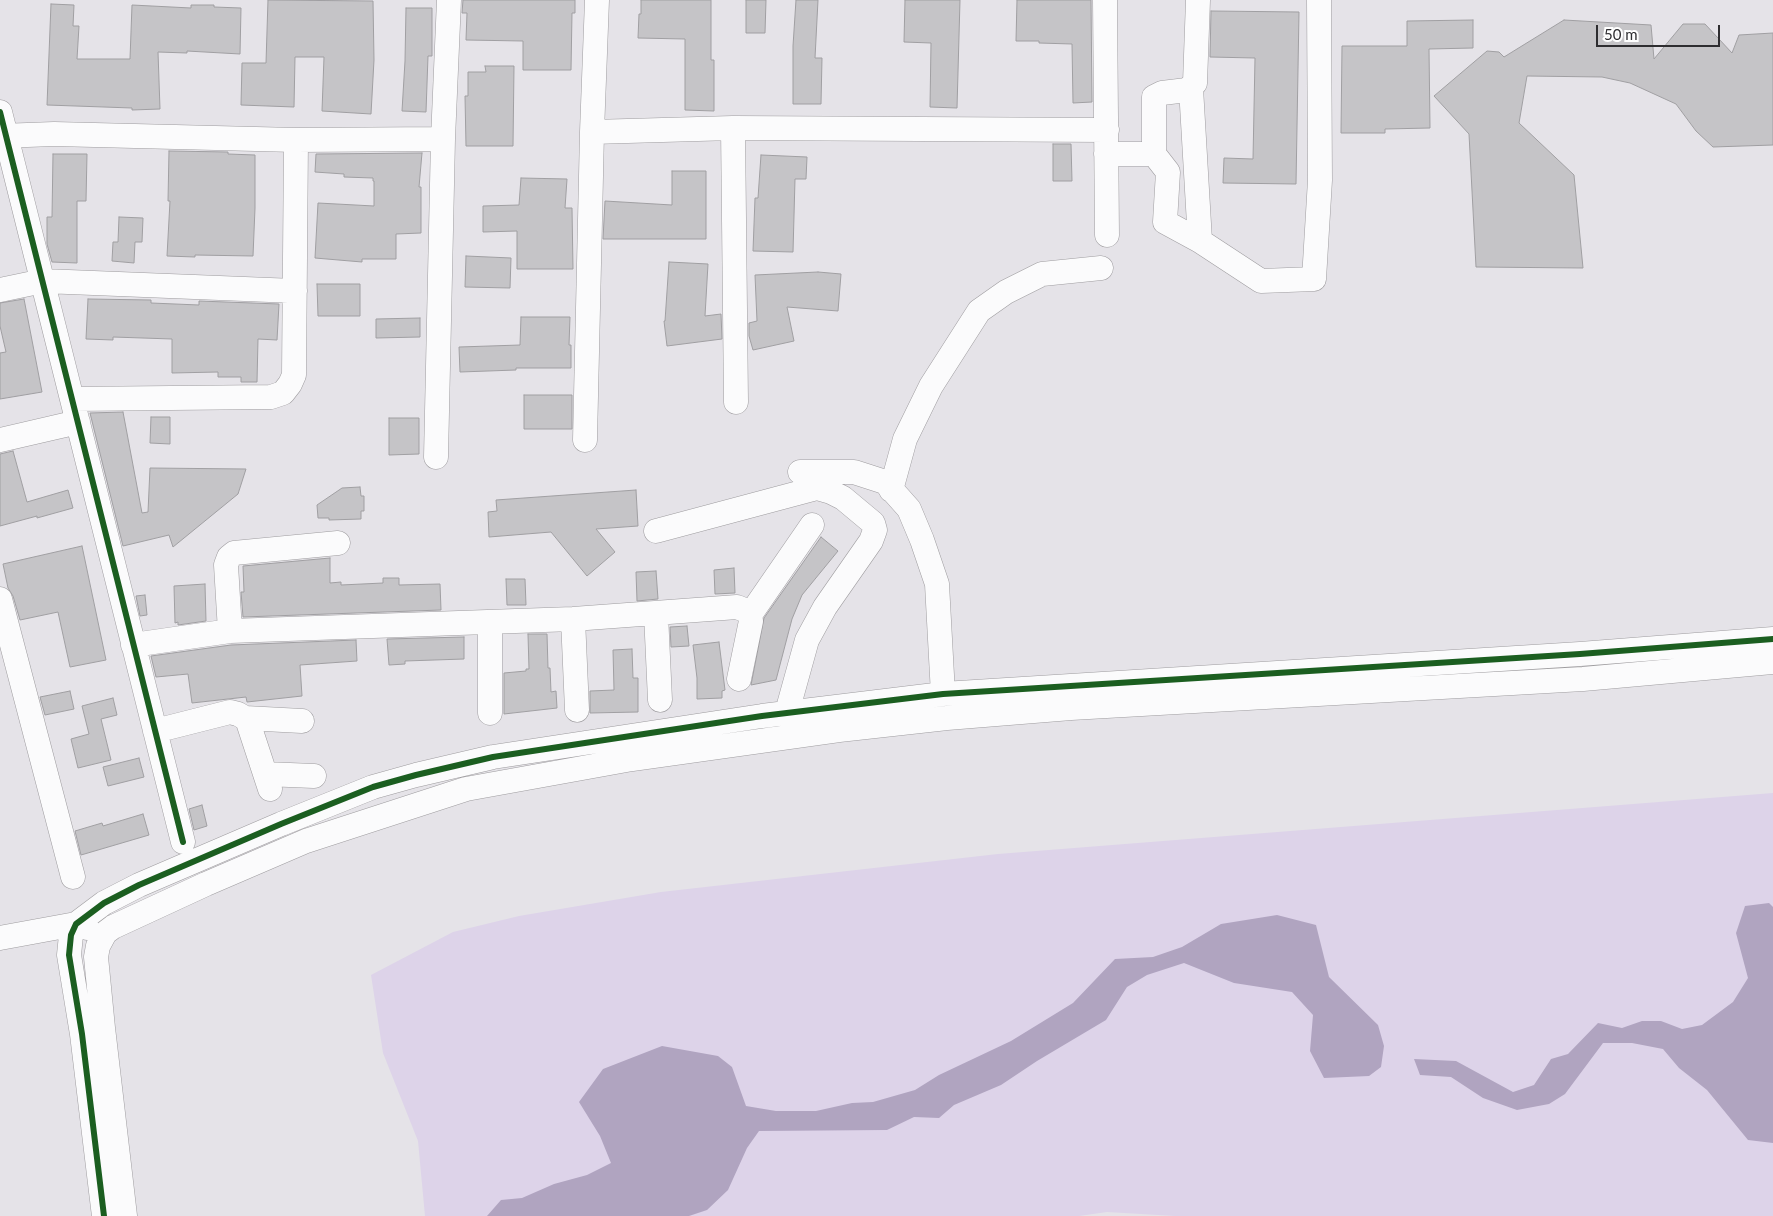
<!DOCTYPE html>
<style>
body{margin:0}
#map{position:relative;width:1773px;height:1216px;overflow:hidden;background:#e5e3e8;font-family:Lato,sans-serif}
canvas{display:block}
.scale{position:absolute;left:1596px;top:25px;width:124px;height:22px;box-sizing:border-box;border:2px solid #2e2d30;border-top:0;padding-left:6px;font-size:15px;line-height:18px;white-space:nowrap;color:#2e2d30;-webkit-text-stroke:4px #fff;paint-order:stroke}
</style>
<div id="map">
<canvas width="1773" height="1216"></canvas>
<div class="scale">50 m</div>
</div>
<script>
const context = document.querySelector('canvas').getContext('2d');
context.lineJoin = 'round';
function paint(path, color) { context.fillStyle = color; context.fill(path, 'evenodd'); }
const toPath = rows => new Path2D(rows.map(r => 'M' + r).join(''));
function trace(path, color, width, dash) { context.strokeStyle = color; context.lineWidth = width; context.lineCap = dash ? 'butt' : 'round'; context.setLineDash(dash || []); context.stroke(path); }
const green = toPath([
 [1773,793,1773,1216,1175,1216,1107,1212,1079,1216,425,1216,418,1141,383,1053,371,975,453,932,519,916,661,892,998,854]
]);
const water = toPath([
 [1769,903,1773,907,1773,1143,1748,1140,1707,1090,1679,1068,1663,1049,1632,1043,1603,1043,1565,1094,1549,1104,1517,1110,1483,1098,1451,1077,1420,1075,1414,1059,1456,1061,1513,1092,1534,1085,1551,1059,1568,1054,1598,1023,1622,1028,1642,1021,1661,1021,1682,1029,1702,1025,1733,1002,1748,978,1736,933,1745,906],
 [1277,915,1316,925,1329,977,1378,1025,1384,1046,1381,1067,1369,1076,1324,1078,1310,1051,1313,1015,1292,992,1234,983,1184,963,1147,975,1127,987,1106,1020,1037,1061,1001,1085,954,1105,939,1118,914,1117,887,1130,759,1131,747,1148,728,1190,707,1210,689,1216,487,1216,501,1200,522,1198,554,1184,587,1175,611,1163,600,1136,579,1102,603,1069,662,1046,718,1056,732,1067,746,1106,776,1111,816,1111,852,1103,873,1102,915,1090,939,1075,1011,1041,1073,1003,1115,959,1153,957,1182,947,1221,924]
]);
const building = toPath([
 [268,0,373,1,374,60,371,114,322,111,324,57,295,57,294,107,241,105,242,63,266,63,268,0],
 [463,0,575,0,575,13,572,13,571,70,523,70,523,41,466,40,467,13,462,13,463,0],
 [641,0,711,0,711,60,714,60,714,111,685,110,685,39,638,38,639,14,641,14,641,0],
 [746,0,766,0,765,33,746,33,746,0],
 [796,0,818,0,815,58,822,58,821,104,793,104,793,46,796,0],
 [905,0,960,0,957,108,930,107,931,43,904,42,905,0],
 [1017,0,1091,0,1092,102,1073,103,1072,44,1039,43,1039,41,1016,41,1017,0],
 [51,4,74,5,73,26,79,26,77,59,130,59,132,5,191,8,191,5,214,5,214,7,241,8,240,54,187,51,187,53,158,52,160,109,132,110,132,108,47,105,51,4],
 [406,8,432,8,432,56,428,56,426,112,402,111,405,61,406,8],
 [1211,11,1299,12,1296,184,1223,183,1224,158,1253,159,1255,58,1210,57,1211,11],
 [1473,20,1473,48,1429,49,1430,128,1385,129,1385,133,1341,133,1342,46,1407,46,1407,21,1473,20],
 [1564,20,1651,25,1654,59,1683,24,1705,24,1732,53,1739,35,1773,33,1773,145,1713,147,1696,131,1676,104,1630,83,1602,77,1527,76,1519,123,1574,175,1583,268,1476,267,1469,134,1434,96,1487,51,1499,52,1504,57,1564,20],
 [485,66,514,66,513,146,466,146,465,96,468,96,468,72,486,72,485,66],
 [1053,144,1071,144,1072,181,1053,181,1053,144],
 [169,151,228,152,228,154,255,155,255,208,253,256,195,255,195,257,167,256,170,201,168,201,169,151],
 [422,153,419,187,421,187,421,233,396,234,396,259,362,259,362,262,315,258,318,203,374,206,374,181,373,181,373,178,344,177,344,174,315,172,316,154,422,153],
 [53,154,87,154,86,201,77,201,77,263,52,262,47,244,47,217,52,217,53,154],
 [761,155,807,157,806,179,795,179,793,252,753,251,755,198,758,198,761,155],
 [672,171,706,171,706,239,603,239,605,201,672,205,672,171],
 [521,178,567,179,565,208,572,208,573,269,517,269,517,231,483,232,483,206,519,205,521,178],
 [119,217,143,218,142,242,135,242,134,263,112,261,113,242,118,242,119,217],
 [466,256,511,258,510,288,465,287,466,256],
 [669,262,708,264,705,316,721,314,722,339,667,346,664,321,665,321,669,262],
 [818,272,841,274,838,311,787,307,794,341,753,350,749,336,749,323,757,321,755,275,818,272],
 [317,284,360,284,360,316,318,316,317,284],
 [24,299,42,392,0,399,0,353,6,352,0,326,0,303,24,299],
 [88,299,151,300,151,303,199,305,199,301,279,304,277,340,258,339,257,382,241,382,241,377,218,377,218,372,172,373,172,339,113,337,113,340,86,339,88,299],
 [521,317,570,317,569,345,571,345,571,368,516,368,516,370,460,372,459,347,520,345,521,317],
 [420,318,420,337,376,338,376,319,420,318],
 [524,395,572,395,572,429,524,429,524,395],
 [123,412,142,513,148,512,150,468,246,469,238,494,173,547,169,535,123,546,90,413,123,412],
 [151,417,170,417,170,444,150,443,151,417],
 [389,418,419,418,419,454,389,455,389,418],
 [13,451,27,502,68,490,73,508,37,518,37,516,0,526,0,454,13,451],
 [360,487,361,496,364,496,364,511,361,511,361,519,329,520,329,518,318,518,317,505,342,488,360,487],
 [636,490,638,526,596,529,615,552,587,576,551,532,489,537,488,512,497,511,496,500,636,490],
 [821,537,838,551,802,595,792,619,776,680,751,685,764,618,821,537],
 [82,546,106,660,70,667,58,612,20,620,13,596,8,588,3,564,82,546],
 [330,558,330,583,341,582,341,585,383,583,383,578,399,578,399,585,440,584,441,610,243,617,241,592,244,592,243,566,330,558],
 [734,568,735,593,715,594,714,570,734,568],
 [656,571,658,599,637,601,636,572,656,571],
 [506,579,525,579,526,605,507,605,506,579],
 [205,584,206,621,178,625,178,622,175,623,174,586,205,584],
 [145,595,147,615,140,616,136,596,145,595],
 [687,626,689,646,671,647,670,627,687,626],
 [528,634,547,634,548,668,550,668,551,692,556,691,557,708,504,714,504,673,526,671,526,669,529,669,528,634],
 [464,637,464,659,405,661,405,664,389,665,387,639,464,637],
 [356,640,357,661,300,665,302,696,247,702,246,697,192,703,188,674,156,677,151,656,231,645,356,640],
 [719,642,725,690,722,691,722,698,697,699,697,678,693,645,719,642],
 [632,649,633,678,638,678,638,712,590,713,590,691,614,690,613,650,632,649],
 [70,691,74,709,45,715,40,697,70,691],
 [113,698,117,715,101,719,111,760,78,768,71,739,89,734,82,706,113,698],
 [139,758,144,777,108,786,103,767,139,758],
 [202,805,207,826,194,830,189,809,202,805],
 [143,814,149,835,81,855,75,831,102,823,103,826,143,814]
]);
const minor = toPath([
 [1105,0,1107,235],
 [1191,88,1200,241],
 [0,112,183,842],
 [733,128,736,402],
 [592,132,733,128,1107,130],
 [0,136,54,134,296,140,443,139],
 [1106,154,1154,154,1168,172,1165,222,1200,241,1261,281,1314,279,1320,180,1319,0],
 [1154,154,1154,97,1162,93,1187,90,1195,83,1198,0],
 [0,290,43,281,295,291],
 [72,399,271,397,283,393,290,384,294,375,296,140],
 [0,440,78,422],
 [585,440,592,132,597,0],
 [436,457,443,139,449,0],
 [800,472,854,472,885,482,909,509,922,540,937,584,943,694],
 [891,490,905,439,931,386,979,311,1006,292,1042,274,1101,268],
 [656,531,817,488,831,492,843,498,873,523,875,530,871,541,825,607,807,640,787,712],
 [0,599,73,877],
 [656,614,660,700],
 [750,615,812,525],
 [573,619,577,710],
 [230,631,226,565,229,557,234,553,338,543],
 [133,645,230,631,573,619,737,607,747,611,750,615,751,621,739,679],
 [490,713,490,622],
 [245,718,248,722,270,789],
 [155,731,230,712,238,714,245,718,302,721],
 [265,774,314,776],
 [0,938,76,924,87,928],
 [104,1216,82,1034,69,955,71,935,76,924,104,903,139,885,281,824,373,787,416,775,493,757,762,716,943,694,1580,654,1773,639],
 [125,1216,103,1028,96,957,98,946,105,933,113,927,206,884,306,841,466,789,632,759,839,730,947,718,1071,708,1583,679,1773,662]
]);
const cycleway = toPath([
 [0,112,183,842],
 [104,1216,82,1034,69,955,71,935,76,924,104,903,139,885,281,824,373,787,416,775,493,757,762,716,943,694,1580,654,1773,639]
]);
paint(green, '#ddd3e9');
paint(water, '#b0a4c0');
paint(building, '#c5c4c7');
trace(building, '#a09fa2', 1);
trace(minor, '#9e9c9f', 25);
trace(minor, '#fbfbfc', 24);
trace(cycleway, '#1b5e20', 6);
</script>
